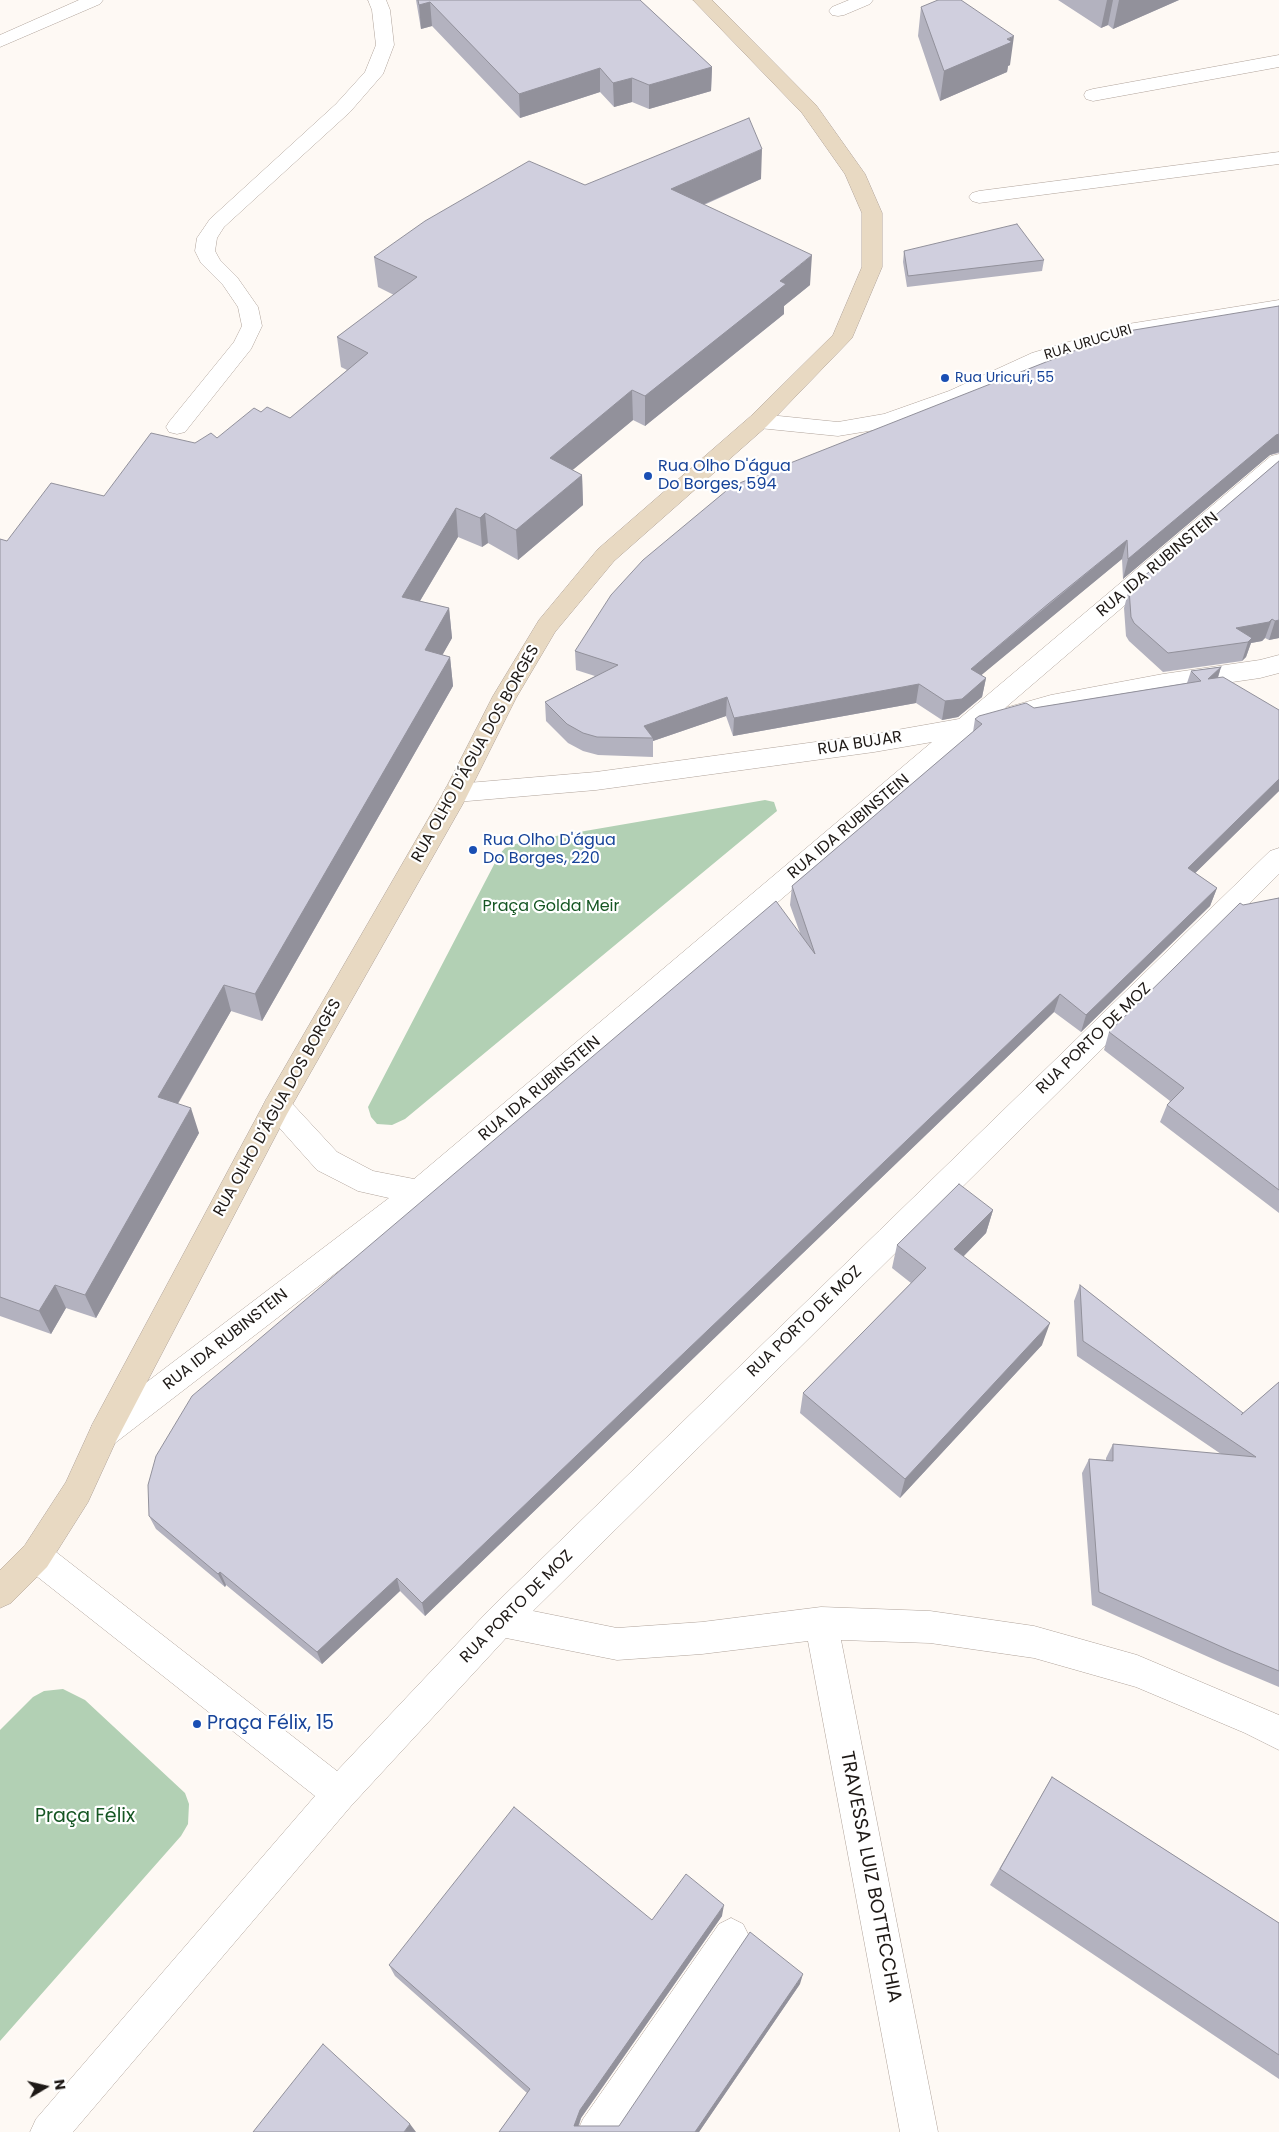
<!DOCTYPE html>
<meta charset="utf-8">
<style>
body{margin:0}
#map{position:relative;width:1279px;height:2132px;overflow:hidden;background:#fef9f4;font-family:Poppins,sans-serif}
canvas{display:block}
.north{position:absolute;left:20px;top:2062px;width:50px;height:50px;-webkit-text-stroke:4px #fff;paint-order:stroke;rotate:81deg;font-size:14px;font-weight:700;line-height:20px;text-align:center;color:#1e1916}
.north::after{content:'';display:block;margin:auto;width:18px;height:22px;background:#1e1916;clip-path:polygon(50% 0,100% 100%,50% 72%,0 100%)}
</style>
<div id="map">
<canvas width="1279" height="2132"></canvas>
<div class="north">N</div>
</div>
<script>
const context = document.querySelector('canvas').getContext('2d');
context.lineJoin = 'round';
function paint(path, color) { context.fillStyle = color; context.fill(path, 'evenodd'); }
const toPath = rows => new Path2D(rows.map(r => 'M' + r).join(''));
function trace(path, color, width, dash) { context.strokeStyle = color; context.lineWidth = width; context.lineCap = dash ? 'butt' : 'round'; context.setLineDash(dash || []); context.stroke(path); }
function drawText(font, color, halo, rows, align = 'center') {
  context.font = font + ' Poppins,sans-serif'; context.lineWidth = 4.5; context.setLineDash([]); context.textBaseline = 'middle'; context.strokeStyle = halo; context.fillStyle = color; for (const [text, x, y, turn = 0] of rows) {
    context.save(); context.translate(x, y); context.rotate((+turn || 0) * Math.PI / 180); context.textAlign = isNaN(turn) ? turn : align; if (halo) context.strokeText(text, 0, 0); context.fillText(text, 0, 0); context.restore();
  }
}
const green = toPath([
 [765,800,774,802,777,811,405,1119,392,1125,377,1124,371,1117,368,1107,499,855,505,848,521,842],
 [63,1689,85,1700,185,1793,189,1804,188,1824,181,1836,0,2041,0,1730,33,1697,44,1691]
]);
const service = toPath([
 [79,0,103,0,100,4,0,47,0,35,79,0],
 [368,0,386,0,390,10,394,45,383,74,350,112,224,227,217,238,215,251,220,260,237,277,258,307,262,326,251,349,185,432,177,434,169,432,166,427,169,422,234,342,242,326,238,307,223,285,201,263,195,251,197,238,210,219,336,104,365,72,376,45,372,10,368,0],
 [1279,55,1279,67,1093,101,1086,99,1084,95,1086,91,1093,89,1279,55],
 [1279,152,1279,164,979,203,972,201,969,197,972,193,979,191,1279,152],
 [731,1918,743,1924,749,1936,743,1948,618,2132,577,2132,583,2119,719,1924,731,1918]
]);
const minor = toPath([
 [849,0,873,0,870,4,844,15,838,16,832,15,829,11,832,7,849,0],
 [1279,300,1279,312,1137,335,1046,363,965,401,887,428,838,436,759,428,751,426,748,421,751,416,759,414,838,422,884,414,949,391,1032,353,1128,324,1279,300],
 [1279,454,1279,473,1005,708,1051,695,1163,674,1260,660,1279,655,1279,673,1260,678,1163,692,1051,713,974,734,429,1201,115,1443,104,1447,93,1443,89,1433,93,1423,389,1198,358,1191,317,1170,267,1114,263,1106,267,1098,277,1094,287,1098,337,1152,373,1171,414,1179,932,742,874,752,596,790,456,802,447,800,443,793,447,786,456,784,596,772,874,734,959,719,1271,456,1279,454],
 [1279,848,1279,874,533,1611,617,1628,702,1622,821,1607,930,1611,1034,1626,1137,1655,1279,1715,1279,1750,1245,1733,1136,1687,1034,1658,930,1643,841,1640,938,2132,900,2132,808,1641,702,1654,617,1660,506,1638,351,1806,73,2132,30,2132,36,2119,315,1796,25,1567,20,1556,25,1545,36,1541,47,1545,337,1771,489,1610,1270,851,1279,848]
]);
const secondary = toPath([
 [693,0,712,0,816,105,865,174,882,213,882,267,852,338,767,426,614,561,555,632,516,698,465,800,287,1114,115,1443,88,1502,47,1567,11,1603,0,1608,0,1570,25,1545,66,1482,93,1423,267,1098,445,790,493,696,539,620,598,549,751,416,833,335,862,267,862,213,845,174,802,113,693,0]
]);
const wall = toPath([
 [416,0,640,0,712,67,711,91,649,109,632,102,614,107,600,92,520,118,432,26,421,29],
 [1058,0,1179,0,1113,29,1108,25,1101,28],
 [921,7,1010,65,1008,66,1007,72,940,101,918,36],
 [761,179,704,205,810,285,784,306,784,314,645,426,633,420,572,470,582,475,583,505,518,560,488,543,482,547,458,537,420,601,449,608,452,638,442,655,450,657,453,686,262,1021,231,1011,178,1104,199,1133,96,1318,66,1308,51,1334,0,1316,0,539,7,541,104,496,195,443,217,438,261,412,290,418,347,370,341,367,337,337,394,295,378,287,374,257,585,185],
 [904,251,1044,260,1042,271,907,287,903,262],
 [1279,306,1279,453,1270,455,1123,579,1122,559,1044,623,981,675,986,678,982,697,958,717,942,720,916,703,733,736,726,716,653,741,653,757,598,755,583,751,568,743,546,721,545,702,595,676,576,670,575,651],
 [1279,461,1279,638,1269,640,1265,638,1262,641,1251,643,1246,657,1242,661,1163,672,1129,641,1126,636,1124,608,1129,589],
 [1221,667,1218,678,1279,710,1279,791,1195,873,1217,888,1210,906,1081,1032,1054,1012,425,1616,400,1591,322,1664,226,1585,225,1587,156,1529,149,1516,800,933,790,905,792,886,973,732,975,719,1034,708,1187,683,1191,671],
 [1279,898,1279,1213,1160,1122,1167,1105,1170,1101,1104,1050,1109,1032,1243,905],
 [993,1210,986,1233,963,1257,1042,1345,900,1498,800,1413,803,1393,911,1283,892,1268,897,1245],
 [1080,1285,1242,1414,1279,1382,1279,1687,1222,1663,1092,1605,1082,1473,1089,1459,1106,1460,1106,1458,1113,1444,1221,1454,1077,1356,1074,1301],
 [1052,1777,1279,1923,1279,2079,990,1885],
 [722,1916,581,2118,579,2126,619,2126,800,1984,699,2132,499,2132,527,2093,395,1976,389,1965,652,1920]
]);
const shadedWall = toPath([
 [1107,0,1113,0,1108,25,1101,28],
 [1119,0,1179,0,1113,29],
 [430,2,432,26,421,29,419,5],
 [1014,36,1010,65,1008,66,1007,72,940,101,944,71],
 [712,67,711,91,649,109,649,85],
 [600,68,600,92,520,118,519,94],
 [632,78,632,102,614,107,613,83],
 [762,149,761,179,670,219,671,189],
 [812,255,810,285,784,306,784,314,645,426,645,396,780,281],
 [632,390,633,420,551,488,550,458],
 [1279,434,1279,452,1270,455,1123,579,1128,559,1276,435],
 [582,475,583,505,518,560,516,530],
 [456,508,458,537,405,626,402,597],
 [485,513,488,543,482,547,480,518],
 [1127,540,1122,559,967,687,971,669],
 [449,608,452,638,429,679,425,650],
 [1272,619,1265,638,1262,641,1251,643,1246,657,1242,661,1248,642,1236,628],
 [1279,620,1279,638,1269,640,1275,621],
 [450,657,453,686,262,1021,255,994],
 [1221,667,1215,686,1208,679],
 [986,678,982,697,958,717,942,720,945,701],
 [919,684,916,703,733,736,734,718],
 [727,697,726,716,653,741,653,738,644,726],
 [1279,779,1279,791,1181,887,1188,868],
 [1217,888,1210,906,1081,1032,1086,1015],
 [224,985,231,1011,167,1122,158,1097],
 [1060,994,1054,1012,425,1616,422,1603],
 [191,1108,199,1133,96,1318,85,1295],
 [993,1210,986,1233,948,1272,954,1249],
 [55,1285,66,1308,51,1334,39,1311],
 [1050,1323,1042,1345,900,1498,905,1479],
 [220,1572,226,1585,225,1587,218,1574],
 [397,1578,400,1591,322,1664,317,1652],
 [724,1905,722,1916,581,2118,576,2132,574,2126,580,2110],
 [803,1974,800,1984,699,2132,695,2132],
 [410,2124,416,2132,404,2132]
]);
const building = toPath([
 [418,0,640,0,712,67,649,85,632,78,613,83,600,68,519,94,430,2,419,5,418,0],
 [938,0,961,0,1014,36,1007,39,1012,42,944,71,921,7,938,0],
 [749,118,762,149,671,189,812,255,780,281,786,284,645,396,632,390,550,458,582,475,516,530,485,513,480,518,456,508,402,597,449,608,425,650,450,657,255,994,224,985,158,1097,191,1108,85,1295,55,1285,39,1311,0,1297,0,539,7,541,51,483,104,496,151,433,195,443,211,433,217,438,254,408,261,412,267,407,290,418,368,353,337,337,417,277,374,257,425,221,529,161,585,185,749,118],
 [1017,224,1044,260,908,276,904,251,1017,224],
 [1279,306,1279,434,1276,435,1128,559,1127,540,1048,604,971,669,986,678,962,699,945,701,919,684,734,718,727,697,644,726,653,738,597,737,583,733,567,724,545,702,618,665,575,651,611,595,643,560,732,486,1122,332,1279,306],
 [1279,461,1279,620,1275,621,1272,619,1269,622,1236,628,1252,638,1248,642,1168,653,1134,623,1131,617,1129,589,1279,461],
 [1221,667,1208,679,1223,677,1279,710,1279,779,1188,868,1217,888,1086,1015,1060,994,422,1603,397,1578,317,1652,220,1572,218,1574,149,1516,148,1485,156,1456,192,1396,776,901,815,954,792,886,982,724,975,719,979,716,1026,703,1034,708,1201,681,1191,671,1221,667],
 [1279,898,1279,1190,1167,1105,1184,1088,1109,1032,1240,903,1243,905,1279,898],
 [959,1184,993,1210,954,1249,1050,1323,905,1479,803,1393,926,1268,897,1245,959,1184],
 [1080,1285,1243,1413,1241,1415,1279,1382,1279,1671,1231,1651,1099,1592,1089,1459,1113,1461,1113,1444,1256,1457,1083,1341,1080,1285],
 [1052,1777,1279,1923,1279,2055,1000,1869,1052,1777],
 [514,1807,652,1920,686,1874,724,1905,580,2110,574,2126,619,2126,750,1932,803,1974,695,2132,499,2132,530,2089,389,1965,514,1807],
 [323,2044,410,2124,404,2132,253,2132,323,2044]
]);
const markers = [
 [945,378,5,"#1a4fb4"],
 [648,476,5,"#1a4fb4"],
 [473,850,5,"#1a4fb4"],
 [197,1724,5,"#1a4fb4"]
];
const farStreetnames = [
 ["RUA URUCURI",1088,343,-17]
];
const farTransitnames = [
 ["Rua Uricuri, 55",955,378]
];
const transitNames = [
 ["Rua Olho D'água",658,467],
 ["Do Borges, 594",658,485],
 ["Rua Olho D'água",483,841],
 ["Do Borges, 220",483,859]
];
const streetNames = [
 ["RUA IDA RUBINSTEIN",1158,565,-40],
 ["RUA BUJAR",860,744,-9],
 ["RUA OLHO D'ÁGUA DOS BORGES",476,754,-61],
 ["RUA IDA RUBINSTEIN",849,827,-40],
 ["RUA PORTO DE MOZ",1094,1039,-44],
 ["RUA IDA RUBINSTEIN",540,1089,-40],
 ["RUA OLHO D'ÁGUA DOS BORGES",278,1108,-61],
 ["RUA PORTO DE MOZ",805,1322,-44],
 ["RUA IDA RUBINSTEIN",226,1340,-38],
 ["RUA PORTO DE MOZ",517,1607,-45]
];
const parkNames = [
 ["Praça Golda Meir",551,907]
];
const nearTransitnames = [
 ["Praça Félix, 15",207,1724]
];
const nearParknames = [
 ["Praça Félix",85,1817]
];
const nearStreetnames = [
 ["TRAVESSA LUIZ BOTTECCHIA",870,1877,79]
];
paint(green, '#b2d0b4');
trace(service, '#b0a39a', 1);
trace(minor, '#b0a39a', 1);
trace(secondary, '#b0a39a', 1);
paint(service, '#fff');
paint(minor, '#fff');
paint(secondary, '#e8d9c2');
paint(wall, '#b3b2bf');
paint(shadedWall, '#92919b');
paint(building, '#d0cfde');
trace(building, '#92919b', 1);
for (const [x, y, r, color] of markers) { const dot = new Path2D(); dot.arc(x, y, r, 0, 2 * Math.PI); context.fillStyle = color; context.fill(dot); trace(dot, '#fff', 2); }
drawText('14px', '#1e1916', '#fff', farStreetnames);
drawText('14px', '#164399', '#fff', farTransitnames, 'left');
drawText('16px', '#164399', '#fff', transitNames, 'left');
drawText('16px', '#1e1916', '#fff', streetNames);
drawText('16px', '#155623', '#fff', parkNames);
drawText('19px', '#164399', '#fff', nearTransitnames, 'left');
drawText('19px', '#155623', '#fff', nearParknames);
drawText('19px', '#1e1916', '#fff', nearStreetnames);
</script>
